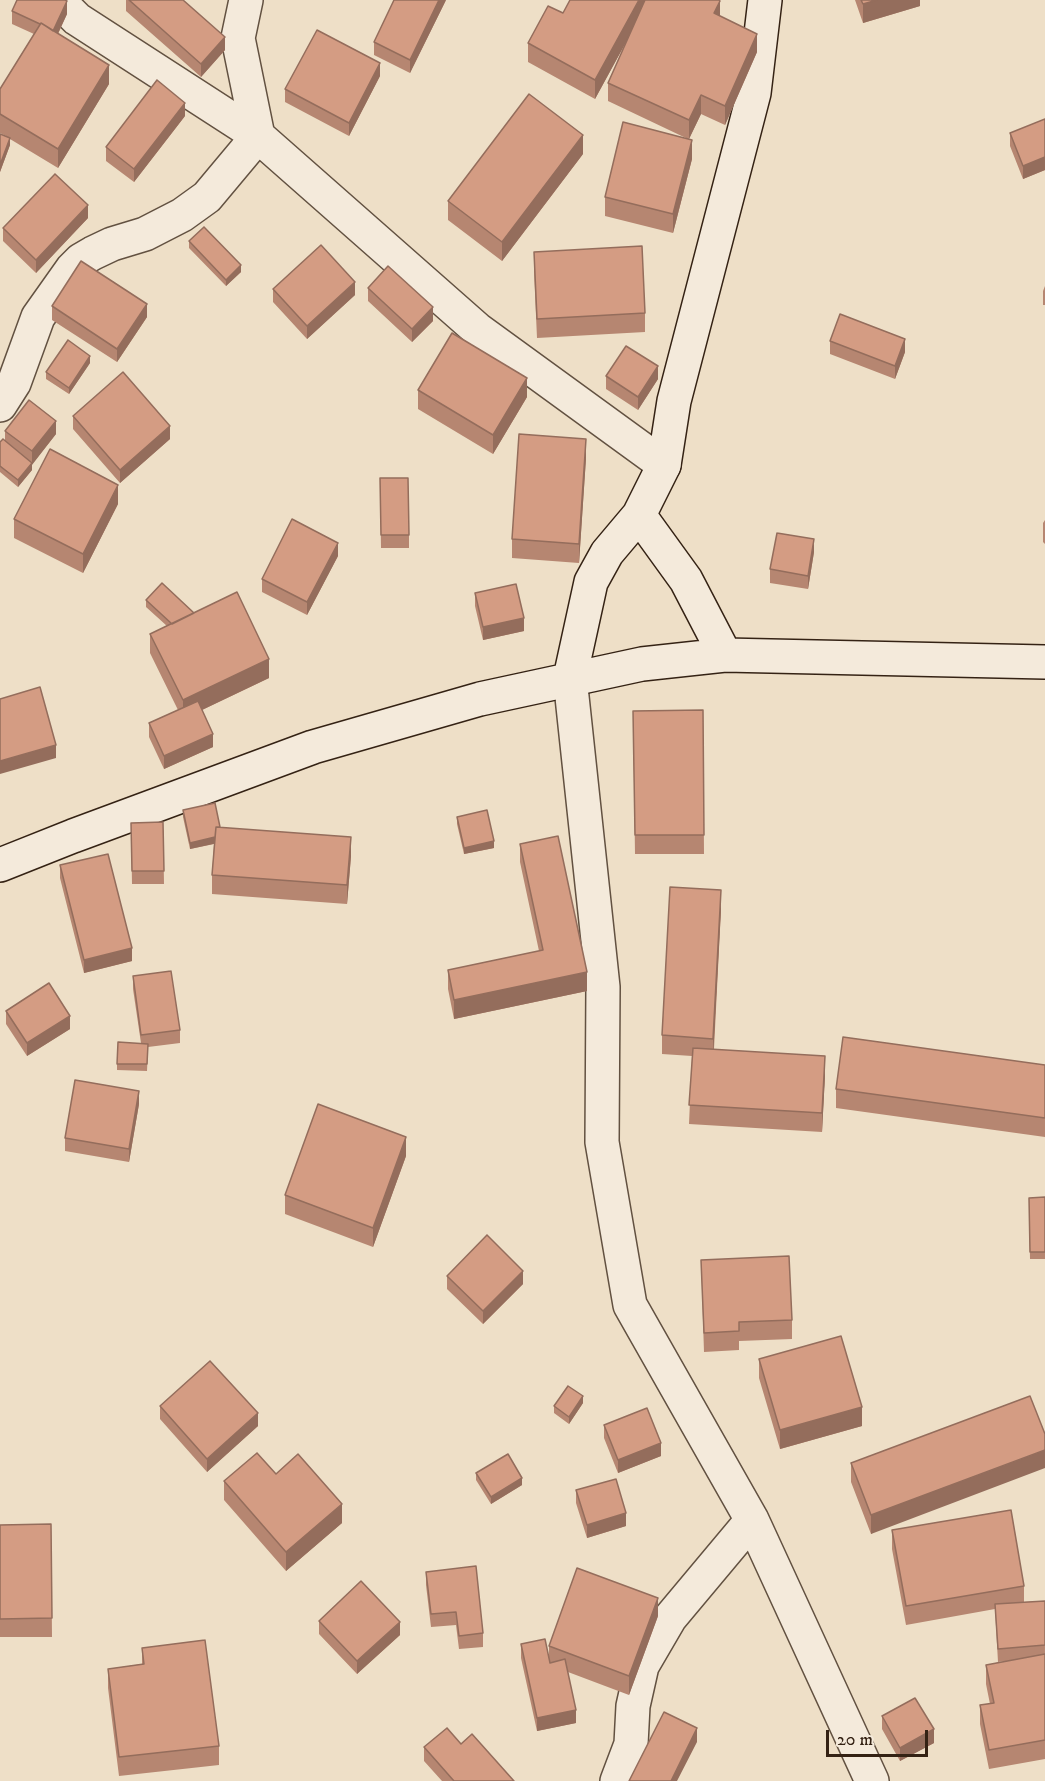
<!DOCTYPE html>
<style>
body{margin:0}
#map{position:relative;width:1045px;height:1781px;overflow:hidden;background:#eedfc7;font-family:"IM FELL DW Pica",serif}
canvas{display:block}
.scale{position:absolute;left:826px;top:1730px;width:102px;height:27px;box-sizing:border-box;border:3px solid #342214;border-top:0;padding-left:8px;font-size:18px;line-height:21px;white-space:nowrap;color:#342214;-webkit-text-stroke:4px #f4eadb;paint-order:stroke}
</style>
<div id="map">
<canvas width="1045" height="1781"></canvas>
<div class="scale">20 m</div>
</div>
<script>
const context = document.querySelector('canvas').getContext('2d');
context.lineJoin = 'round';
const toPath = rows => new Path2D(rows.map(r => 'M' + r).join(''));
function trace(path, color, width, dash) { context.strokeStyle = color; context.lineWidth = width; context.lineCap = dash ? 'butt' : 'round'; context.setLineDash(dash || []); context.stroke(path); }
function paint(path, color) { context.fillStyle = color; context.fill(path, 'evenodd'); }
const street = toPath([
 [58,0,77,19,258,136,477,329,664,465],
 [246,0,238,38,258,136],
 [0,405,14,383,38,317,72,269,81,260,93,253,112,244,145,234,182,215,207,197,258,136],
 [570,678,603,987,602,1142,630,1305,752,1520,872,1781],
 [617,1781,631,1744,633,1706,642,1666,670,1618,752,1520]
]);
const secondary = toPath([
 [639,515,686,580,725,655],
 [570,678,591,582,607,553,639,515,664,465,674,401,754,93,765,0],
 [0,865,73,836,313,747,480,699,642,664,725,655,1045,662]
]);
const wall = toPath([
 [126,0,183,0,225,50,201,77,126,11],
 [446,0,410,73,374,55,374,42],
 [855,0,920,0,920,6,863,23],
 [12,11,67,14,58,34,109,84,58,168,10,139,10,145,0,172,0,134,8,137,0,133,0,89,34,34,12,24],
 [563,13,720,16,757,52,725,125,701,114,689,139,692,159,673,233,605,216,605,197,688,139,608,101,608,83,625,44,595,99,528,62,528,43],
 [380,76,349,136,285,102,285,89],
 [185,116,134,182,106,161,106,147],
 [1045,119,1045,170,1023,179,1010,146,1010,133],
 [583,154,502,261,448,220,448,201],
 [88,218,36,273,3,241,3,228],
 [189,241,241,272,226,286,189,248],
 [534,252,645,313,645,332,537,338,534,271],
 [1045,286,1045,305,1043,305,1043,291],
 [368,288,433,321,412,342,368,301],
 [273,289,355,295,307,339,273,302],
 [52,306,147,317,117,362,52,320],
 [830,341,905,352,895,379,830,354],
 [90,363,69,394,46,379,46,372],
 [606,376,658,379,638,410,606,389],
 [418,390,527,397,493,454,418,409],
 [73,416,170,439,120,483,73,429],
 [5,431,56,434,32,464,32,470,18,487,0,472,0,442,5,441],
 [586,458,579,563,512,558,512,539],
 [380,478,409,535,409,548,381,548],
 [118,504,83,573,14,538,14,519],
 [1045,520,1045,544,1043,542,1043,523],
 [814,552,808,589,770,583,770,569],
 [338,556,307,615,262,592,262,579],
 [475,593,524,631,483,640,475,606],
 [146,600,194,613,269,678,202,710,213,747,164,769,149,737,149,723,178,710,150,653,150,634,167,626,146,607],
 [703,710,704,854,635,854,633,711],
 [183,810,220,827,351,856,347,904,212,894,212,875,214,844,190,849,183,817],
 [457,817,494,848,464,854,457,824],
 [163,822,164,884,132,884,131,823],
 [520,844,587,991,454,1019,448,989,448,970,539,951,520,862],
 [60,865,132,961,84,973,60,878],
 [721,909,714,1049,825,1075,822,1132,689,1124,692,1056,662,1054,662,1035],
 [133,976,180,1030,180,1043,148,1047,147,1071,117,1070,117,1064,141,1043,133,989],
 [6,1011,70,1029,27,1056,6,1024],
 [1045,1065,1045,1137,836,1108,836,1089],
 [139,1104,129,1162,65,1151,65,1138],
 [406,1156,373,1247,285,1214,285,1195],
 [1045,1197,1045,1259,1030,1259,1029,1198],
 [701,1260,792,1320,792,1339,739,1341,739,1350,704,1352],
 [447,1276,523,1284,483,1324,447,1289],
 [759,1359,862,1426,780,1449,759,1378],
 [583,1403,569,1424,554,1413,554,1406],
 [160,1406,258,1426,207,1472,160,1419],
 [604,1425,661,1456,618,1473,604,1438],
 [1045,1434,871,1534,851,1482,851,1463],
 [476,1473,522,1485,491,1504,476,1480],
 [276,1474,342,1523,286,1571,224,1500,224,1481],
 [576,1490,626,1526,587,1538,576,1503],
 [51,1524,52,1637,0,1637,0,1525],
 [892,1530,1024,1586,1024,1602,1045,1601,1045,1759,989,1769,980,1724,980,1705,990,1704,986,1684,986,1665,1005,1661,998,1662,995,1609,906,1625,892,1549],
 [426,1572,483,1633,483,1647,459,1649,456,1625,431,1627,426,1585],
 [658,1616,629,1695,568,1672,576,1723,537,1731,521,1658,521,1644,549,1657,549,1646],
 [319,1621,400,1635,357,1674,319,1634],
 [142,1648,219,1746,219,1765,119,1776,108,1688,108,1669,142,1664],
 [882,1716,934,1743,900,1761,882,1729],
 [461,1744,514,1781,442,1781,424,1761,424,1747]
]);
const shadedWall = toPath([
 [439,0,446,0,410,73,410,60],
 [639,0,649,0,595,99,595,80],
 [877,0,920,0,920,6,863,23,863,4],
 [67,1,67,14,53,44,53,31],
 [720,1,720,19,714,13],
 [757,34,757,52,725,125,725,106],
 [225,37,225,50,201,77,201,64],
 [380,63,380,76,349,136,349,123],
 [109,65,109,84,58,168,58,149],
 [701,95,701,114,689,139,689,120],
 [185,103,185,116,134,182,134,169],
 [583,135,583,154,502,261,502,242],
 [10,138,10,145,0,172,0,165],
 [692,140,692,159,673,233,673,214],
 [1045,157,1045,170,1023,179,1023,166],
 [88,205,88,218,36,273,36,260],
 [241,265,241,272,226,286,226,280],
 [355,282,355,295,307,339,307,326],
 [147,304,147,317,117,362,117,349],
 [433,307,433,321,412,342,412,329],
 [905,339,905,352,895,379,895,366],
 [90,356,90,363,69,394,69,388],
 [658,366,658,379,638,410,638,397],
 [527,378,527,397,493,454,493,435],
 [56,421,56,434,32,465,32,451],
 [170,426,170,439,120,483,120,470],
 [586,439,586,458,579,563,579,544],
 [32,463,32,470,18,487,18,480],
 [118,485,118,504,83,573,83,554],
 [814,539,814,552,808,589,808,576],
 [338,543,338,556,307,615,307,602],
 [524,618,524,631,483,640,483,627],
 [269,659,269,678,183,719,183,700],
 [213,734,213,747,164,769,164,756],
 [56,745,56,758,0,774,0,761],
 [222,835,222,842,190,849,190,843],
 [351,837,351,856,347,904,347,885],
 [494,841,494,848,464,854,464,848],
 [721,890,721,909,713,1058,713,1039],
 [132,948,132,961,84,973,84,960],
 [587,972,587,991,454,1019,454,1000],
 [70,1016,70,1029,27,1056,27,1043],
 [825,1056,825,1075,822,1132,822,1113],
 [139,1091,139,1104,129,1162,129,1149],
 [406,1137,406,1156,373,1247,373,1228],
 [523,1271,523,1284,483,1324,483,1311],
 [583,1396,583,1403,569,1424,569,1417],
 [862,1407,862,1426,780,1449,780,1430],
 [258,1413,258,1426,207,1472,207,1459],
 [661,1443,661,1456,618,1473,618,1460],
 [1045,1450,1045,1468,871,1534,871,1515],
 [522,1478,522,1485,491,1504,491,1497],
 [342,1504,342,1523,286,1571,286,1552],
 [626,1513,626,1526,587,1538,587,1525],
 [658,1598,658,1616,629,1695,629,1676],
 [400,1622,400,1635,357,1674,357,1661],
 [576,1710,576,1723,537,1731,537,1718],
 [697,1728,697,1742,677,1781,671,1781],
 [934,1729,934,1743,900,1761,900,1748]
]);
const building = toPath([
 [17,0,65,0,67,1,53,31,41,23,40,24,12,11,17,0],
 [129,0,183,0,225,37,201,64,129,0],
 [394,0,439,0,410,60,374,42,394,0],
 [570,0,639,0,595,80,528,43,548,6,563,13,570,0],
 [645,0,719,0,720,1,714,13,757,34,725,106,701,95,689,120,608,83,645,0],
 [861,0,877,0,863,4,861,0],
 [41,23,109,65,58,149,0,114,0,89,41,23],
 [317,30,380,63,349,123,285,89,317,30],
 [157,80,185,103,134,169,106,147,157,80],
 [529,94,583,135,502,242,448,201,529,94],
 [1045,119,1045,157,1023,166,1010,133,1045,119],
 [623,122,692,140,673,214,605,197,623,122],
 [0,134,10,138,0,165,0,134],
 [55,174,88,205,36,260,3,228,55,174],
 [204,227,241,265,226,280,189,241,204,227],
 [321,245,355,282,307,326,273,289,321,245],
 [642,246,645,313,537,319,534,252,642,246],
 [81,261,147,304,117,349,52,306,81,261],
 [388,266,433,307,412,329,368,288,388,266],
 [840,314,905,339,895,366,830,341,840,314],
 [452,333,527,378,493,435,418,390,452,333],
 [68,340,90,356,69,388,46,372,68,340],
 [626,346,658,366,638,397,606,376,626,346],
 [123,372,170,426,120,470,73,416,123,372],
 [29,400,56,421,32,451,5,431,29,400],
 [519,434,586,439,579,544,512,539,519,434],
 [3,439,32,463,18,480,0,466,0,442,3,439],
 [50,449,118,485,83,554,14,519,50,449],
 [380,478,408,478,409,535,381,535,380,478],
 [292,519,338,543,307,602,262,579,292,519],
 [777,533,814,539,808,576,770,569,777,533],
 [162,583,194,613,172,624,146,600,162,583],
 [516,584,524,618,483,627,475,593,516,584],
 [237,592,269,659,183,700,150,634,237,592],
 [40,687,56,745,0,761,0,699,40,687],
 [198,701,213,734,164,756,149,723,198,701],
 [703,710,704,835,635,835,633,711,703,710],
 [215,803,220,827,216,827,215,837,190,843,183,810,215,803],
 [487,810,494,841,464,848,457,817,487,810],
 [163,822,164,871,132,871,131,823,163,822],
 [216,827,351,837,347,885,212,875,216,827],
 [558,836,587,972,454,1000,448,970,543,950,520,844,558,836],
 [108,854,132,948,84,960,60,865,108,854],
 [670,887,721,890,713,1039,662,1035,670,887],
 [171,971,180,1030,141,1035,133,976,171,971],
 [49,983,70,1016,27,1043,6,1011,49,983],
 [843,1037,1045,1065,1045,1118,836,1089,843,1037],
 [118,1042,148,1044,147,1064,117,1064,118,1042],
 [693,1048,825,1056,822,1113,689,1105,693,1048],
 [75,1080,139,1091,129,1149,65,1138,75,1080],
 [318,1104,406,1137,373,1228,285,1195,318,1104],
 [1045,1197,1045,1252,1030,1252,1029,1198,1045,1197],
 [487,1235,523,1271,483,1311,447,1276,487,1235],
 [789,1256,792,1320,739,1322,739,1331,704,1333,701,1260,789,1256],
 [841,1336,862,1407,780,1430,759,1359,841,1336],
 [210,1361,258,1413,207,1459,160,1406,210,1361],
 [568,1386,583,1396,569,1417,554,1406,568,1386],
 [1030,1396,1045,1434,1045,1450,871,1515,851,1463,1030,1396],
 [647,1408,661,1443,618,1460,604,1425,647,1408],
 [257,1453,276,1474,298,1454,342,1504,286,1552,224,1481,257,1453],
 [508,1454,522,1478,491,1497,476,1473,508,1454],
 [616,1479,626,1513,587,1525,576,1490,616,1479],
 [1011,1510,1024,1586,906,1606,892,1530,1011,1510],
 [51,1524,52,1618,0,1619,0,1525,51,1524],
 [476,1566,483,1633,459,1636,456,1612,431,1614,426,1572,476,1566],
 [577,1568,658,1598,629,1676,549,1646,577,1568],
 [361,1581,400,1622,357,1661,319,1621,361,1581],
 [1045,1601,1045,1645,998,1649,995,1604,1045,1601],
 [545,1639,550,1663,565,1659,576,1710,537,1718,521,1644,545,1639],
 [205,1640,219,1746,119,1757,108,1669,144,1664,142,1648,205,1640],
 [1045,1654,1045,1740,989,1750,980,1705,994,1703,986,1665,1045,1654],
 [915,1698,934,1729,900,1748,882,1716,915,1698],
 [664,1712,697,1728,671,1781,629,1781,664,1712],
 [447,1728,461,1744,472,1734,514,1781,454,1781,424,1747,447,1728]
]);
trace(street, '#625141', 36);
trace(secondary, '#342214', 36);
trace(street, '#f4eadb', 33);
trace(secondary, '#f4eadb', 33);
paint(wall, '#b68671');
paint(shadedWall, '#946d5c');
paint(building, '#d49c83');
trace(building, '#946d5c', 1.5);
</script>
